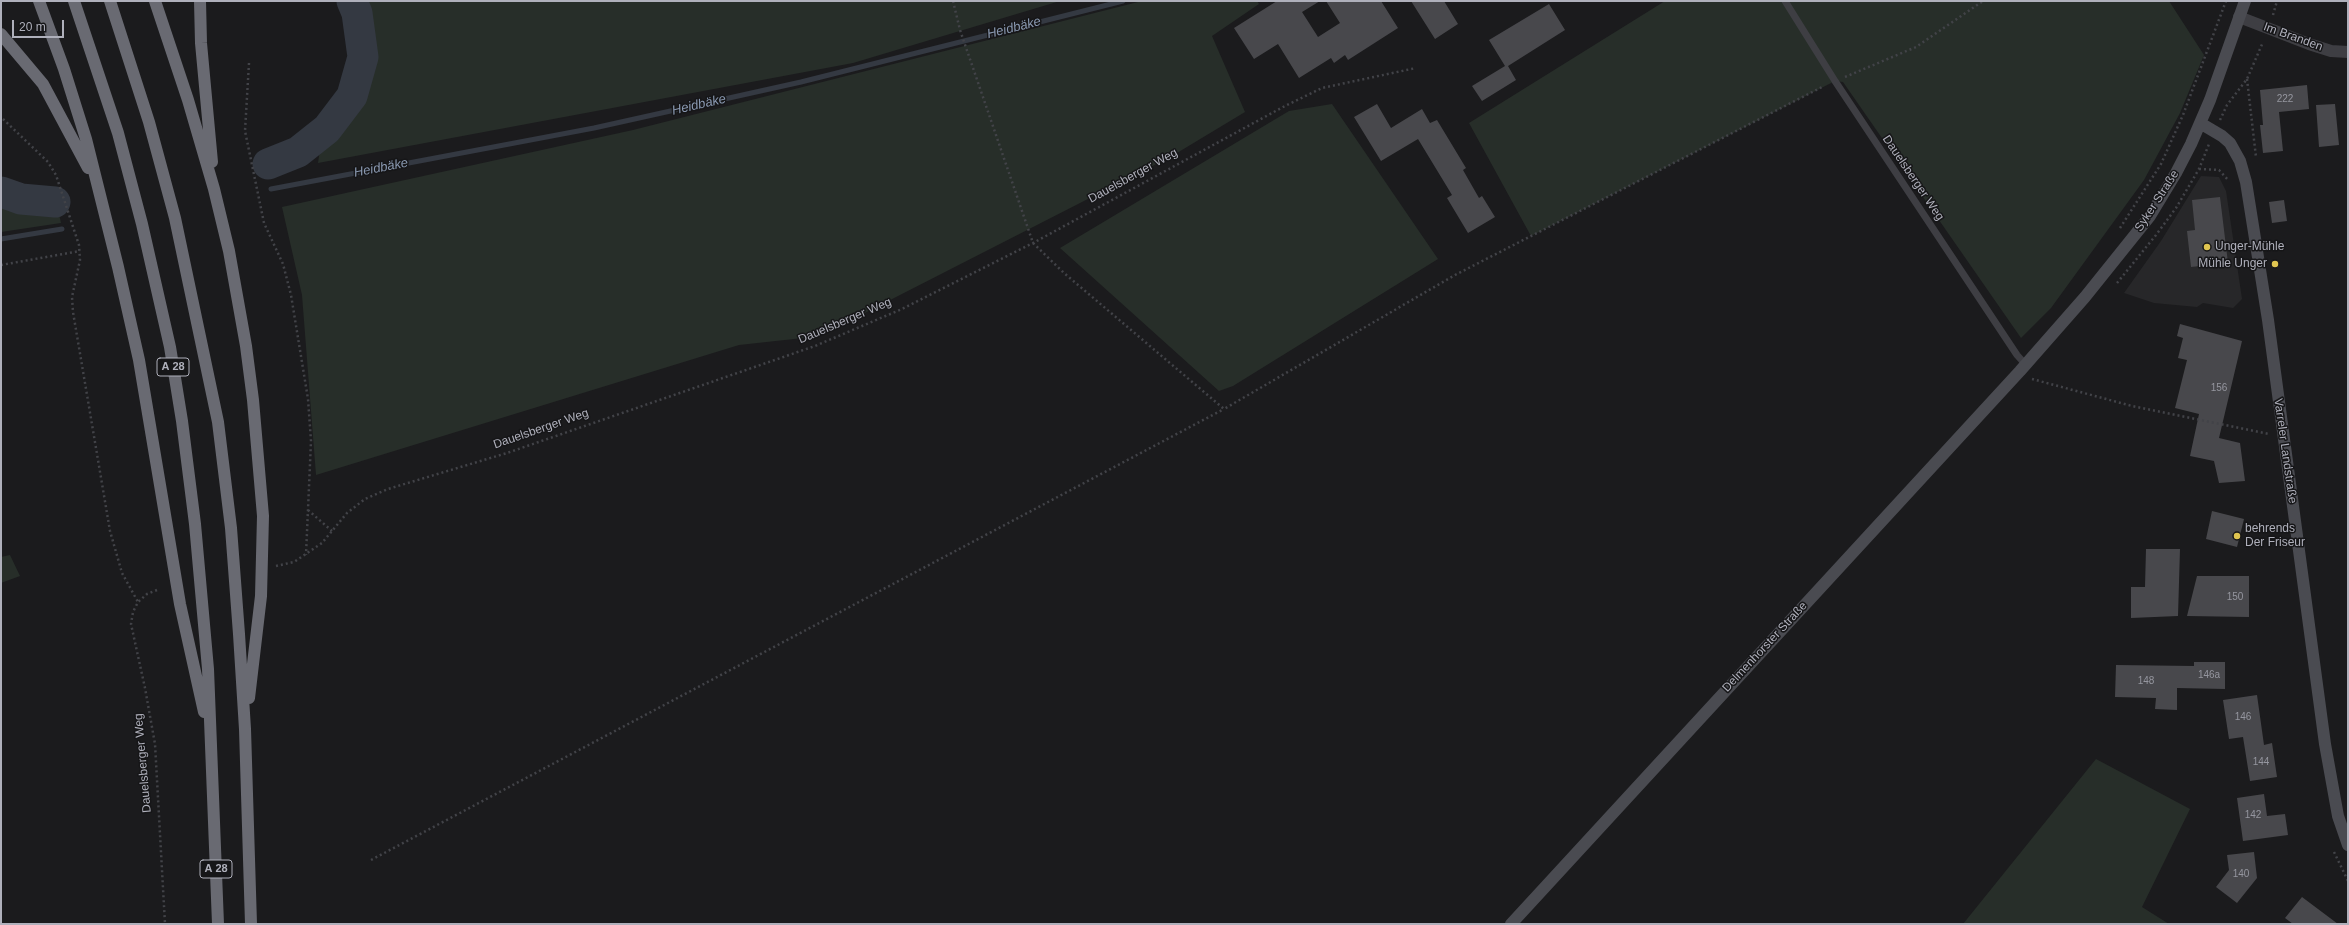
<!DOCTYPE html>
<meta charset="utf-8">
<style>
body{margin:0}
#map{position:relative;width:2349px;height:925px;overflow:hidden;background:#1b1b1d;font-family:Arial,sans-serif}
canvas{display:block}
.frame{position:absolute;inset:0;border:2px solid #afb0bb;pointer-events:none}
.scale{position:absolute;left:12px;top:20px;width:52px;height:18px;box-sizing:border-box;border:2px solid #afb0bb;border-top:0;padding-left:5px;font-size:12px;line-height:14px;white-space:nowrap;color:#afb0bb;-webkit-text-stroke:3px #161618;paint-order:stroke}
</style>
<div id="map">
<canvas width="2349" height="925"></canvas>
<div class="frame"></div>
<div class="scale">20 m</div>
</div>
<script>
const context = document.querySelector('canvas').getContext('2d');
context.lineJoin = 'round';
function paint(path, color) { context.fillStyle = color; context.fill(path, 'evenodd'); }
const toPath = rows => new Path2D(rows.map(r => 'M' + r).join(''));
function trace(path, color, width, dash) { context.strokeStyle = color; context.lineWidth = width; context.lineCap = dash ? 'butt' : 'round'; context.setLineDash(dash || []); context.stroke(path); }
function drawText(font, color, halo, rows, align = 'center') {
  context.font = font + ' Arial,sans-serif'; context.lineWidth = 3; context.setLineDash([]); context.textBaseline = 'middle'; context.strokeStyle = halo; context.fillStyle = color; for (const [text, x, y, turn = 0] of rows) {
    context.save(); context.translate(x, y); context.rotate((+turn || 0) * Math.PI / 180); context.textAlign = isNaN(turn) ? turn : align; if (halo) context.strokeText(text, 0, 0); context.fillText(text, 0, 0); context.restore();
  }
}
const built = toPath([
 [2201,176,2219,177,2226,191,2242,299,2233,308,2203,303,2197,307,2154,303,2124,293,2161,241]
]);
const green = toPath([
 [360,1,1060,1,853,63,318,163,320,149,371,80,375,37],
 [1142,1,1257,1,1259,4,1212,36,1245,112,1172,156,853,319,803,338,739,345,316,475,302,295,282,207,633,130],
 [1665,1,2169,1,2204,55,2180,113,2144,180,2051,308,2021,338,1843,82,1835,81,1531,236,1469,123],
 [1332,104,1438,259,1233,386,1219,391,1060,248,1289,111],
 [1,201,43,210,58,209,61,223,1,232],
 [10,555,20,576,1,583,1,557],
 [2096,759,2190,809,2142,907,2169,924,1963,924]
]);
const stream = toPath([
 [271,189,594,128,801,82,1123,1],
 [1,239,62,229]
]);
const river = toPath([
 [268,164,298,152,327,129,352,96,363,57,357,13,352,1],
 [1,192,21,199,55,202]
]);
const building = toPath([
 [1277,1,1320,1,1302,12,1318,37,1340,23,1326,1,1381,1,1398,28,1348,60,1345,55,1334,63,1331,58,1299,78,1278,44,1254,59,1234,28],
 [1411,1,1444,1,1458,24,1435,39],
 [1549,4,1565,30,1508,66,1516,80,1482,101,1472,86,1505,66,1489,40],
 [2307,85,2309,109,2279,112,2283,151,2263,153,2260,125,2263,125,2260,90],
 [1377,104,1391,128,1422,109,1430,123,1437,120,1466,168,1463,170,1479,198,1482,196,1495,217,1468,233,1447,198,1452,195,1418,139,1381,161,1354,117],
 [2335,104,2339,145,2319,147,2316,105],
 [2220,197,2228,263,2191,267,2187,231,2195,230,2192,200],
 [2284,200,2287,221,2272,223,2269,202],
 [2180,324,2242,341,2219,438,2240,443,2245,481,2219,483,2214,461,2190,456,2199,414,2175,408,2187,360,2178,358,2183,338,2177,336],
 [2212,511,2244,519,2237,547,2206,539],
 [2146,549,2180,549,2178,616,2131,618,2131,587,2145,587],
 [2197,576,2249,576,2249,617,2187,616],
 [2194,662,2225,662,2225,689,2177,688,2177,710,2155,709,2156,698,2115,697,2116,665,2194,666],
 [2257,695,2264,745,2272,743,2277,777,2250,781,2243,737,2229,739,2223,700],
 [2264,794,2267,816,2285,814,2288,835,2243,841,2237,798],
 [2254,852,2257,878,2237,903,2216,887,2229,870,2227,855],
 [2302,897,2338,924,2293,924,2285,918]
]);
const path = toPath([
 [953,1,960,30,1033,243,1064,273,1224,409,1455,275,1824,86],
 [2273,15,2277,1],
 [249,63,245,131,264,223,283,264,291,295,308,399,311,441,306,555],
 [1845,77,1916,47,1983,1],
 [2247,79,2256,157],
 [3,119,48,162,56,175,79,245,80,260,72,297,73,312,110,531,122,573,138,602],
 [2220,120,2227,105,2247,79,2263,42],
 [2199,169,2219,170,2229,181],
 [2120,228,2161,164,2183,115,2226,1],
 [1,265,80,251],
 [2117,283,2156,235,2176,208,2199,169,2209,144],
 [2032,379,2132,406,2269,434],
 [308,510,332,531],
 [276,566,294,562,322,543,347,513,365,499,388,489,507,453,815,346,902,309,1033,243,1283,107,1322,88,1416,68],
 [157,590,147,594,138,602,133,612,131,624,145,688,155,744,165,924],
 [2334,852,2348,881],
 [371,860,1224,409]
]);
const lane = toPath([
 [1785,1,1835,81,2017,355,2026,365]
]);
const street = toPath([
 [2239,17,2309,44,2331,51,2348,52]
]);
const secondary = toPath([
 [2200,123,2222,136,2230,143,2240,161,2246,182,2268,320,2325,744,2338,816,2348,845],
 [1511,924,2020,371,2085,297,2150,216,2176,173,2191,144,2210,100,2245,1]
]);
const highway = toPath([
 [39,1,64,69,86,139,118,267,139,360,180,604,204,712],
 [74,1,118,133,142,224,170,347,182,421,195,524,208,669,218,924],
 [110,1,149,122,175,218,218,422,231,528,239,634,245,729,251,924],
 [155,1,188,100,214,189,229,251,246,346,253,400,263,516,261,596,249,698],
 [200,1,201,43,212,162],
 [1,34,43,84,88,168]
]);
const markers = [
 [2207,247,4,"#e0c550"],
 [2275,264,4,"#e0c550"],
 [2237,536,4,"#e0c550"]
];
const numberNames = [
 ["222",2285,99],
 ["156",2219,388],
 ["150",2235,597],
 ["146a",2209,675],
 ["148",2146,681],
 ["146",2243,717],
 ["144",2261,762],
 ["142",2253,815],
 ["140",2241,874]
];
const shields = [
 [173,367,32],
 [216,869,32]
];
const shieldNames = [
 ["A 28",173,367],
 ["A 28",216,869]
];
const streetNames = [
 ["Im Branden",2293,37,20],
 ["Dauelsberger Weg",1133,176,-29],
 ["Dauelsberger Weg",1913,178,56],
 ["Syker Straße",2157,201,-57],
 ["Dauelsberger Weg",845,321,-23],
 ["Dauelsberger Weg",541,429,-19],
 ["Varreler Landstraße",2285,451,82],
 ["Delmenhorster Straße",1765,647,-47],
 ["Dauelsberger Weg",143,763,-95]
];
const poiNames = [
 ["Unger-Mühle",2215,247],
 ["Mühle Unger",2267,264,"right"],
 ["behrends",2245,529],
 ["Der Friseur",2245,543]
];
const waterNames = [
 ["Heidbäke",1014,28,-14],
 ["Heidbäke",699,105,-13],
 ["Heidbäke",381,168,-11]
];
paint(built, '#272729');
paint(green, '#272e29');
trace(stream, '#343942', 5);
trace(river, '#343942', 31);
paint(building, '#48484c');
trace(path, '#424348', 2.5, [2, 3]);
trace(lane, '#3e3e43', 7);
trace(street, '#3e3e43', 12);
trace(secondary, '#4a4b51', 12);
trace(highway, '#696a72', 12);
for (const [x, y, r, color] of markers) { const dot = new Path2D(); dot.arc(x, y, r, 0, 2 * Math.PI); context.fillStyle = color; context.fill(dot); trace(dot, '#161618', 1.5); }
drawText('10px', '#95969f', null, numberNames);
for (const [x, y, w] of shields) { const box = new Path2D(); box.roundRect(x - w / 2, y - 9, w, 18, 3); context.fillStyle = '#161618'; context.fill(box); trace(box, '#afb0bb', 1); }
drawText('bold 11px', '#afb0bb', null, shieldNames);
drawText('12px', '#afb0bb', '#161618', streetNames);
drawText('12px', '#afb0bb', '#161618', poiNames, 'left');
drawText('italic 13px', '#8a99b1', '#161618', waterNames);
</script>
